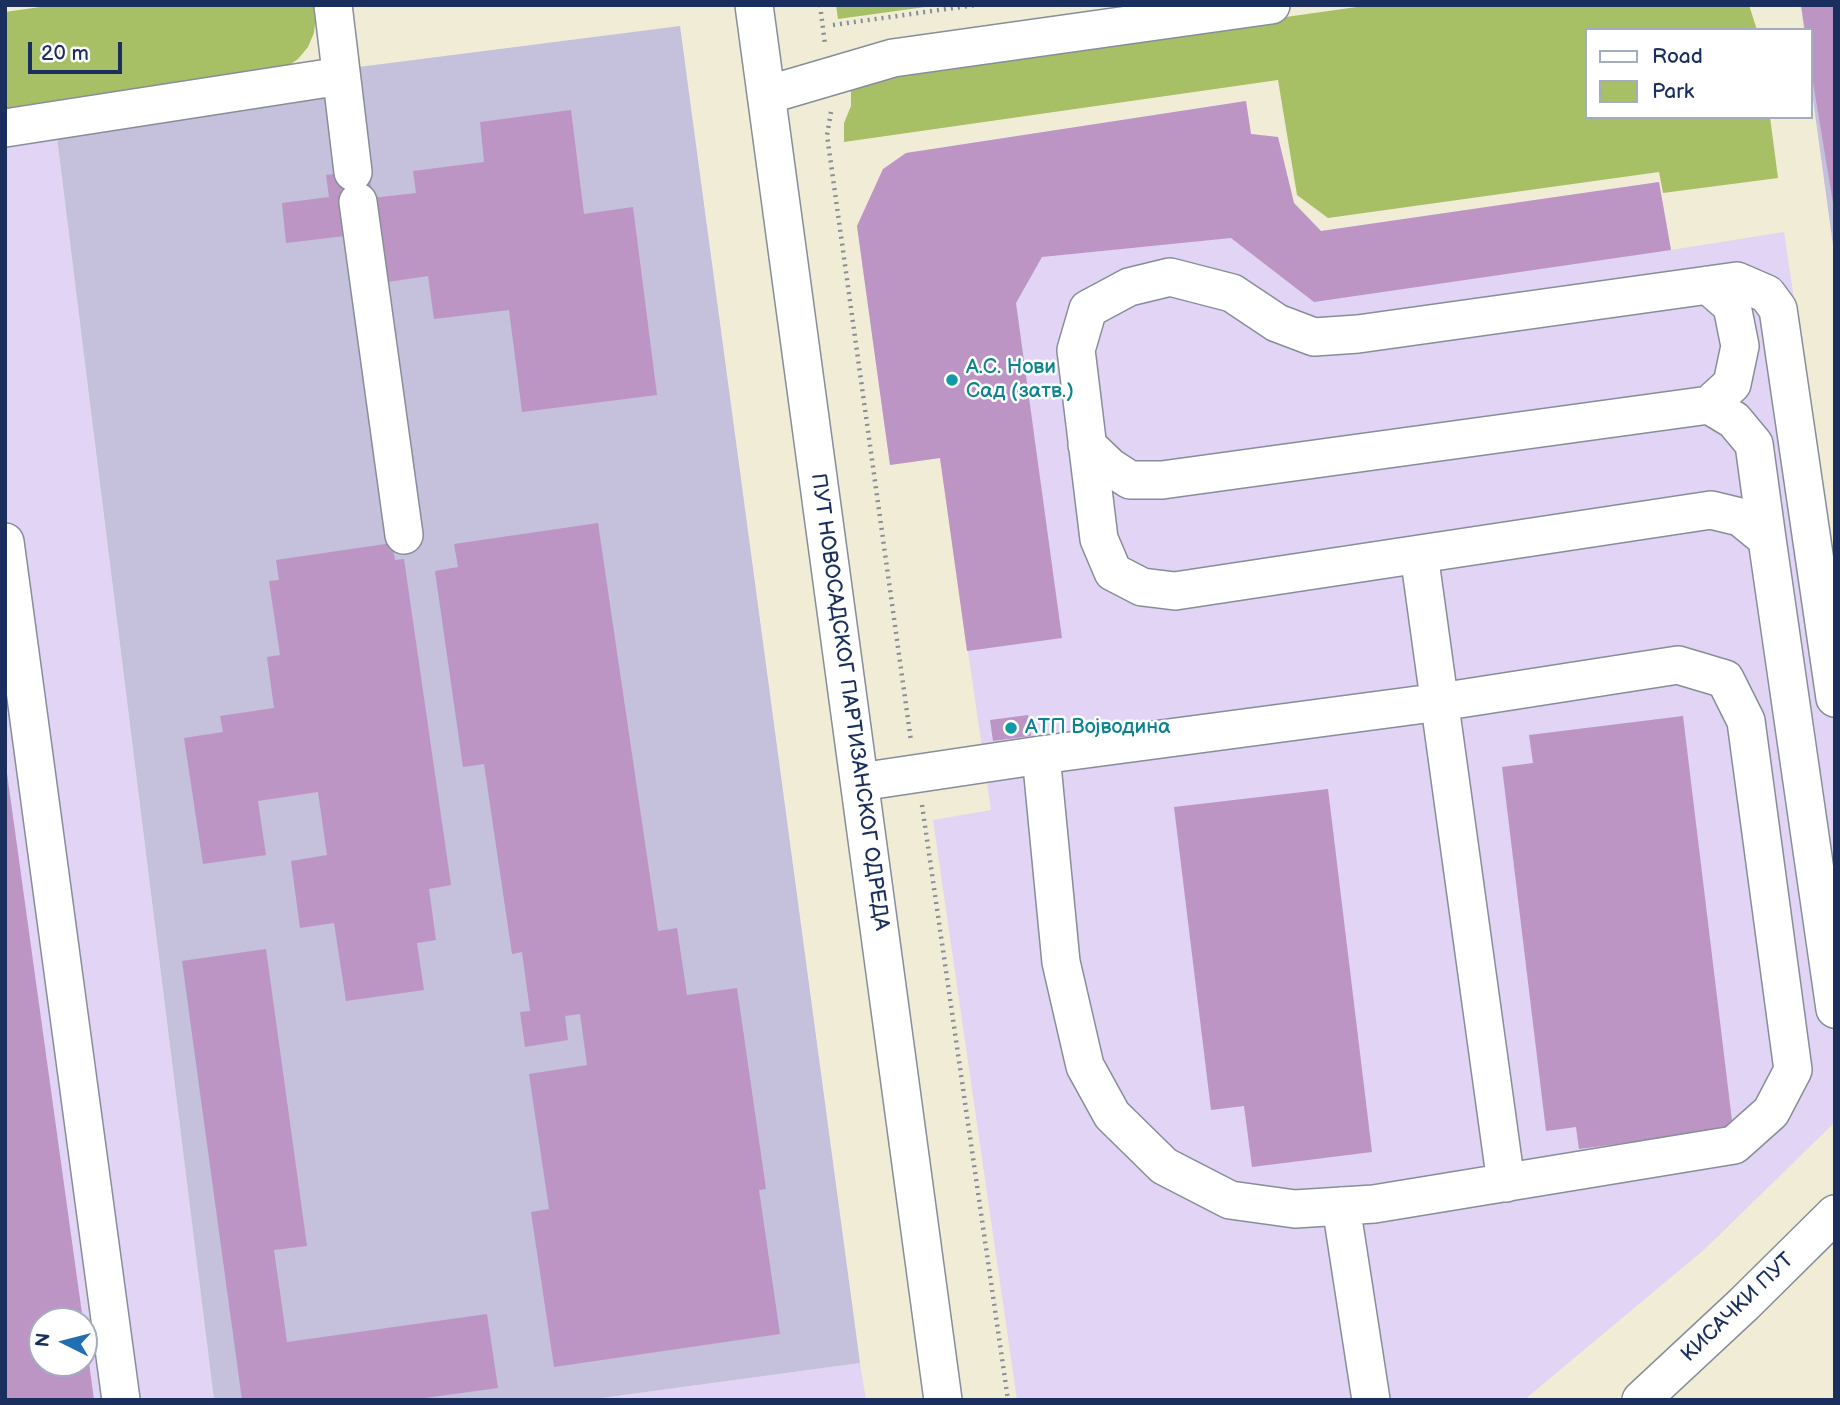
<!DOCTYPE html>
<meta charset="utf-8">
<style>
body{margin:0}
#map{position:relative;width:1840px;height:1405px;overflow:hidden;background:#f1ecd6;font-family:"Balsamiq Sans",sans-serif}
canvas{display:block}
.frame{position:absolute;inset:0;border:7px solid #1b2f5e;pointer-events:none}
.legend{position:absolute;left:1585px;top:28px;width:228px;height:91px;box-sizing:border-box;background:#fff;border:2px solid #a4acbf;margin:0;padding:9px 12px;list-style:none;font-size:21px;color:#1b2f5e}
.legend li{display:flex;align-items:center;gap:14px;height:35px}
.legend b{width:35px;border:2px solid #a4acbf}
.north{position:absolute;left:28px;top:1307px;width:70px;height:70px;box-sizing:border-box;background:#fff;border:2px solid #a4acbf;border-radius:50%;rotate:276deg;font-size:19px;font-weight:700;line-height:28px;text-align:center;color:#1b2f5e}
.north::after{content:'';display:block;margin:auto;width:24px;height:32px;background:#1f6fb2;clip-path:polygon(50% 0,100% 100%,50% 72%,0 100%)}
.scale{position:absolute;left:28px;top:42px;width:94px;height:32px;box-sizing:border-box;border:4px solid #1b2f5e;border-top:0;padding-left:9px;font-size:21px;line-height:24px;white-space:nowrap;color:#1b2f5e;-webkit-text-stroke:5px #fff;paint-order:stroke}
</style>
<div id="map">
<canvas width="1840" height="1405"></canvas>
<div class="frame"></div>
<ul class="legend">
<li><b style="height:9px;background:#fff"></b>Road</li>
<li><b style="height:19px;background:#a7c066"></b>Park</li>
</ul>
<div class="north">N</div>
<div class="scale">20 m</div>
</div>
<script>
const context = document.querySelector('canvas').getContext('2d');
context.lineJoin = 'round';
function paint(path, color) { context.fillStyle = color; context.fill(path, 'evenodd'); }
const toPath = rows => new Path2D(rows.map(r => 'M' + r).join(''));
function trace(path, color, width, dash) { context.strokeStyle = color; context.lineWidth = width; context.lineCap = dash ? 'butt' : 'round'; context.setLineDash(dash || []); context.stroke(path); }
function drawText(font, color, halo, rows, align = 'center') {
  context.font = font + ' "Balsamiq Sans",sans-serif'; context.lineWidth = 5; context.setLineDash([]); context.textBaseline = 'middle'; context.strokeStyle = halo; context.fillStyle = color; for (const [text, x, y, turn = 0] of rows) {
    context.save(); context.translate(x, y); context.rotate((+turn || 0) * Math.PI / 180); context.textAlign = isNaN(turn) ? turn : align; if (halo) context.strokeText(text, 0, 0); context.fillText(text, 0, 0); context.restore();
  }
}
const built = toPath([
 [1246,101,1251,134,1278,137,1294,203,1321,231,1659,182,1671,250,1784,232,1835,573,1835,1122,1706,1248,1524,1400,1017,1400,933,820,991,810,940,458,890,465,857,226,883,169,906,153],
 [53,106,214,1400,5,1400,5,112],
 [42,1321,84,1321,84,1363,42,1363],
 [860,1363,866,1400,587,1400]
]);
const industrial = toPath([
 [1801,5,1835,5,1835,260,1810,77,1810,30,1804,30],
 [680,26,860,1363,587,1400,214,1400,53,106]
]);
const green = toPath([
 [54,5,317,5,314,33,308,47,298,59,285,68,5,110,5,12],
 [836,5,940,5,838,19],
 [1371,5,1749,5,1757,30,1586,30,1586,117,1770,117,1778,178,1663,193,1659,172,1328,218,1297,195,1278,80,844,142,844,123,851,106,851,85,888,73]
]);
const building = toPath([
 [1801,5,1835,5,1835,215,1810,64,1810,30,1805,30],
 [1246,101,1251,134,1278,137,1294,203,1321,231,1659,182,1671,250,1314,302,1231,238,1042,257,1016,303,1062,638,967,651,940,458,890,465,857,226,883,169,906,153],
 [571,110,584,214,633,207,657,395,522,412,509,310,434,319,428,276,381,283,345,236,286,243,282,203,329,197,326,175,369,169,372,198,416,193,413,171,484,162,480,122],
 [598,523,658,931,677,928,687,995,737,988,766,1189,759,1190,780,1334,554,1367,531,1212,549,1209,529,1074,587,1065,580,1014,565,1016,568,1040,525,1047,520,1012,530,1011,522,952,512,954,484,764,463,767,435,571,458,567,454,544],
 [392,543,395,560,404,559,451,885,429,889,436,940,417,943,424,990,346,1001,334,923,300,928,291,861,327,855,318,792,258,801,266,855,203,864,184,738,223,732,220,716,274,708,267,657,280,655,269,581,279,580,276,560],
 [1028,715,1031,736,993,741,990,720],
 [1683,716,1733,1129,1579,1149,1576,1127,1546,1131,1502,767,1533,763,1529,735],
 [5,759,83,1321,42,1321,42,1363,84,1363,86,1340,94,1400,5,1400],
 [1328,789,1372,1152,1252,1167,1244,1106,1211,1110,1174,807],
 [266,949,307,1246,274,1250,287,1342,487,1314,498,1388,410,1400,242,1400,182,961]
]);
const path = toPath([
 [820,5,825,44],
 [833,25,975,5],
 [831,112,827,135,911,741],
 [922,805,1008,1400]
]);
const minor = toPath([
 [333,5,353,172],
 [754,5,943,1400],
 [767,95,893,58,1271,5],
 [5,128,341,76],
 [358,202,404,535],
 [1708,285,1732,306,1740,346,1732,384,1709,405],
 [1087,445,1110,467,1130,480,1162,480,1709,405,1734,420,1754,444,1767,539],
 [5,542,121,1400],
 [1419,554,1506,1183],
 [1835,698,1778,309,1767,294,1737,281,1358,334,1314,337,1277,323,1232,293,1170,277,1129,287,1088,309,1076,350,1099,539,1113,572,1142,587,1175,591,1711,510,1740,517,1767,539,1835,1009],
 [860,782,1041,755,1440,702,1678,665,1725,679,1746,721,1793,1070,1771,1112,1734,1145,1374,1204,1295,1209,1230,1200,1164,1166,1112,1115,1085,1066,1061,962,1041,755],
 [1341,1206,1371,1400],
 [1641,1400,1744,1304,1835,1214]
]);
const markers = [
 [952,380,7,"#0f9aa8"],
 [1011,728,7,"#0f9aa8"]
];
const cultureNames = [
 ["А.С. Нови",966,368],
 ["Сад (затв.)",966,392],
 ["АТП Војводина",1025,728]
];
const streetNames = [
 ["ПУТ НОВОСАДСКОГ ПАРТИЗАНСКОГ ОДРЕДА",849,702,82],
 ["КИСАЧКИ ПУТ",1738,1308,-44]
];
paint(built, '#e1d4f4');
paint(industrial, '#c5c0db');
paint(green, '#a7c066');
paint(building, '#bc95c4');
trace(minor, '#868e9a', 40);
trace(path, '#868e9a', 4.5, [2, 5]);
trace(minor, '#fff', 37);
for (const [x, y, r, color] of markers) { const dot = new Path2D(); dot.arc(x, y, r, 0, 2 * Math.PI); context.fillStyle = color; context.fill(dot); trace(dot, '#fff', 2.5); }
drawText('21px', '#0d838f', '#fff', cultureNames, 'left');
drawText('21px', '#1b2f5e', '#fff', streetNames);
</script>
